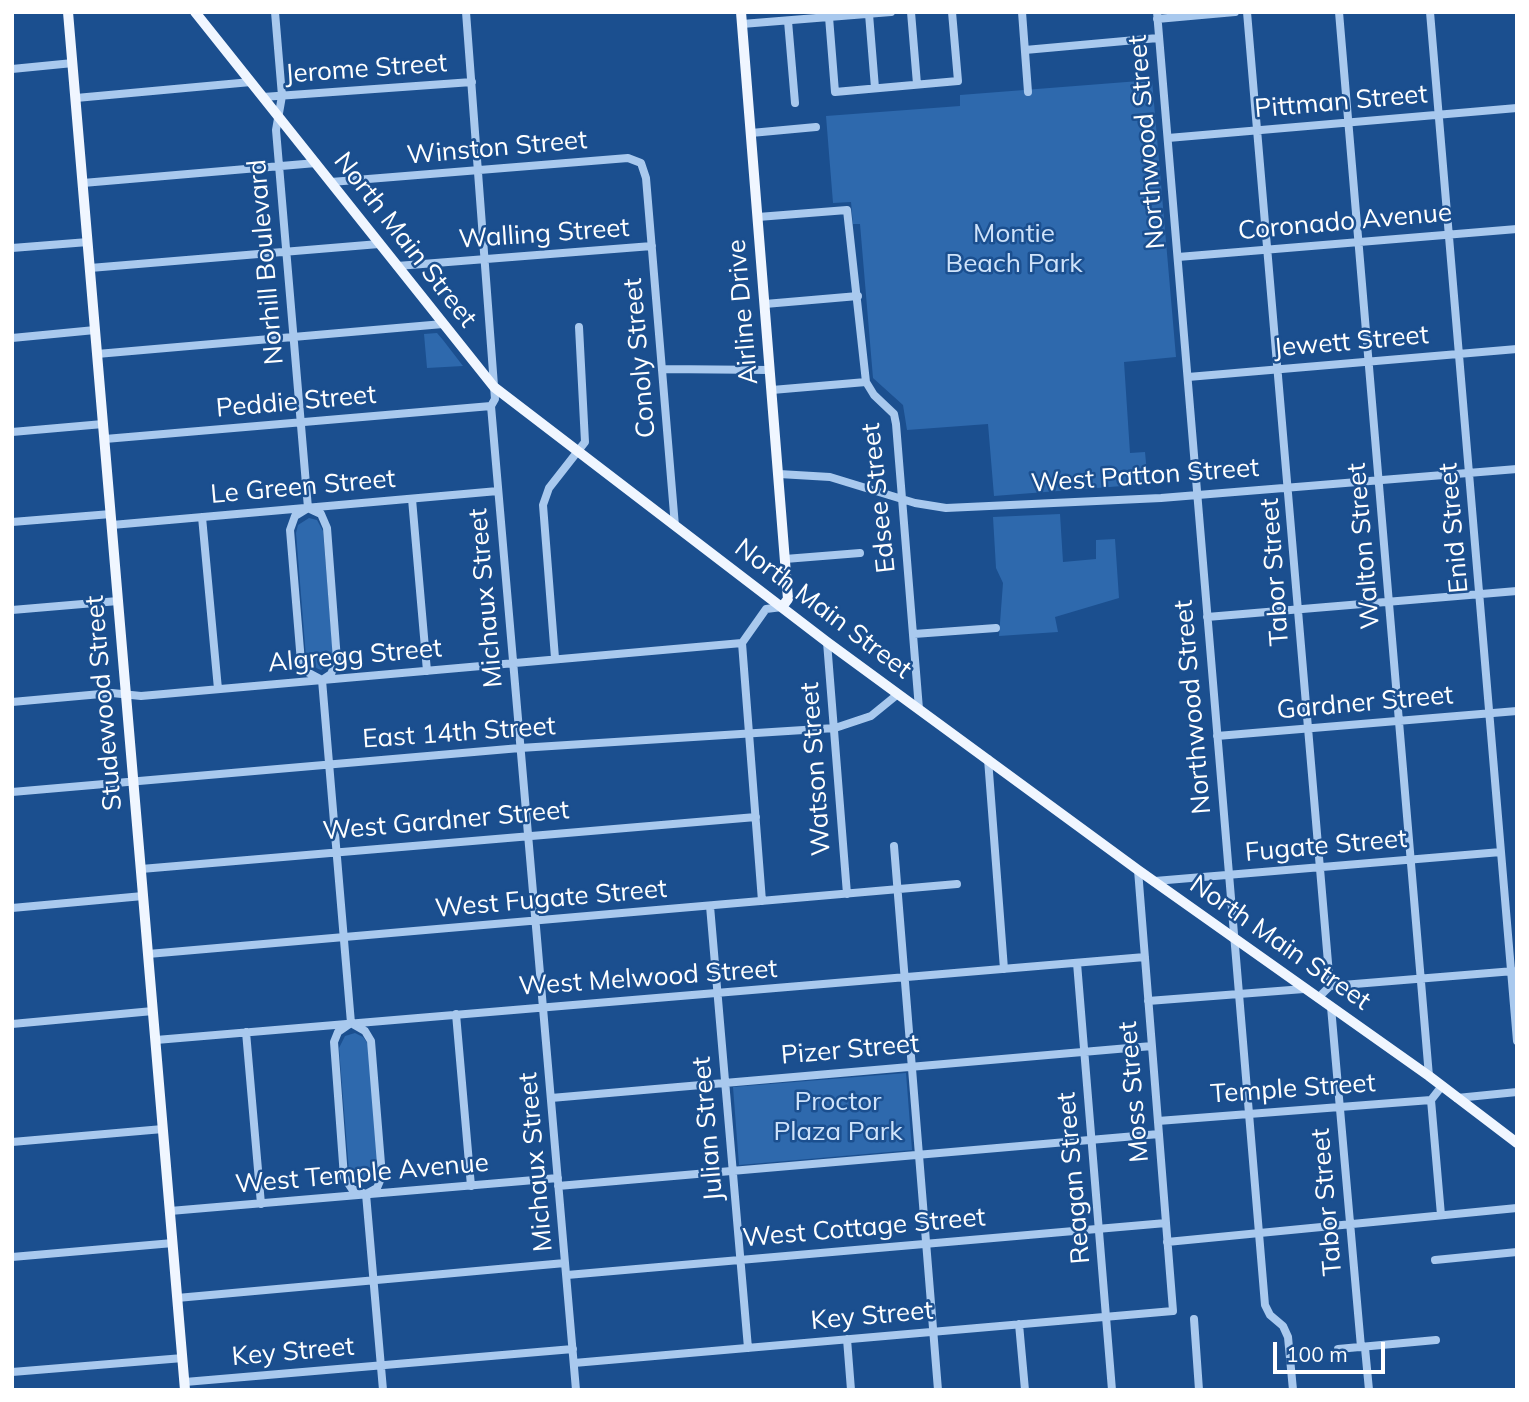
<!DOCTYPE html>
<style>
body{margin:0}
#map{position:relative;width:1529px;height:1402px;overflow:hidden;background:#1b4f8f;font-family:Mulish,sans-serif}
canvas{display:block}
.frame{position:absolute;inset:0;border:14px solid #fff;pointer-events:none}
.scale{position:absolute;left:1273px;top:1342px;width:112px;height:32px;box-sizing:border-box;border:4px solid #fff;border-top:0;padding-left:9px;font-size:21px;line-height:24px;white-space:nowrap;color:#fff;-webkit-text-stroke:5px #1b4f8f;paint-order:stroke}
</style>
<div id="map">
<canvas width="1529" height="1402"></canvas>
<div class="frame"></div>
<div class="scale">100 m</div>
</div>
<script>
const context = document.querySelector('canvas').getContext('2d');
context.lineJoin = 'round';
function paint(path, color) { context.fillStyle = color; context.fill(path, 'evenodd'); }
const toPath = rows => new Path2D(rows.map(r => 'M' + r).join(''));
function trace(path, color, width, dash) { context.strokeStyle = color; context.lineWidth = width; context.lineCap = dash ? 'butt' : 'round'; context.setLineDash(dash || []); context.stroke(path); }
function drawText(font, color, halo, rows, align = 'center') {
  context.font = font + ' Mulish,sans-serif'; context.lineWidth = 5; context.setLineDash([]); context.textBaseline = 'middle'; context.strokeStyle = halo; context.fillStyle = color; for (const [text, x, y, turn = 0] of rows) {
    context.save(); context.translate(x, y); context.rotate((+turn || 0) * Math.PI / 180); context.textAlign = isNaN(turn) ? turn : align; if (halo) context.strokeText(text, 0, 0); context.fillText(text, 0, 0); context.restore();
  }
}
const green = toPath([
 [1152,80,1176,357,1124,362,1130,453,1145,452,1148,484,994,496,988,424,907,430,903,405,873,378,860,224,853,224,851,202,833,203,826,116,960,106,960,95],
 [437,333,443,340,463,366,427,368,424,334],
 [1060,514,1063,562,1096,559,1096,540,1115,539,1119,598,1055,617,1058,632,999,636,1003,583,996,568,993,517],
 [309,518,317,520,323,531,333,655,331,663,321,670,309,665,306,657,296,533,298,525],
 [355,1033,363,1037,368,1044,379,1174,367,1184,354,1181,349,1171,339,1048,345,1036],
 [906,1073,912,1150,739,1165,733,1087]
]);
const minor = toPath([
 [275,12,282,96,276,130,308,508],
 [466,12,495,399,491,406,576,1390],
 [911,12,917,84],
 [1022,12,1028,92],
 [1157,12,1265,1305,1270,1315,1283,1326,1288,1337,1293,1390],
 [1247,12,1330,986,1318,998],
 [1339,12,1429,1076],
 [1430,12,1517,1041],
 [869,14,875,88],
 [829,17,835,92,958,81,952,12],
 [1157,19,1235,12],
 [788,21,795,103],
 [742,24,891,12],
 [1025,50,1158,38],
 [12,69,73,63],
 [263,97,472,82],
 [76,98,251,82],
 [751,133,816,127],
 [1168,138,1517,108],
 [331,182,628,158,641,163,646,178,675,526],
 [83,183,316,163],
 [758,217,847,210,866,382,874,395,894,414,896,424,919,709],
 [12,248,88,242],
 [1178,257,1517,229],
 [397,266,652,246],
 [90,268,379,244],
 [765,304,858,296],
 [12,338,95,330],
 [97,354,443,324],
 [662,369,770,370],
 [1188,377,1517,349],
 [772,390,866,382],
 [12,432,103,424],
 [105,439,491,406],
 [779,474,830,477,915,503,946,508,1161,498,1517,469],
 [412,499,427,671],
 [308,508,321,514,327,528,337,660,331,674,322,680,307,672,301,662,290,530,295,516,308,508],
 [202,517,218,689],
 [12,522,111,514],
 [112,525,498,491],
 [785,559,860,553],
 [12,610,118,601],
 [1207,617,1517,591],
 [914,634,996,628],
 [827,642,847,894],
 [555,658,543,505,549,488,585,442,579,327],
 [322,680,351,1023],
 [12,702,112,693,141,696,742,643],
 [1217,736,1517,711],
 [988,759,1004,969],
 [12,792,520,748,835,728,871,716,898,694],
 [894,846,938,1390],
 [141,869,756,817],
 [1155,881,1501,852],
 [762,901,742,643,766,609,782,607],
 [710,906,748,1348],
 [12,908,143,896],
 [148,954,957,884],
 [1077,963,1112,1390],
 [1330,986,1514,971],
 [1148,1001,1304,989],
 [1331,1007,1361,1347,1365,1348,1369,1390],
 [456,1014,471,1186],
 [351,1023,365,1031,371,1041,382,1176,377,1188,366,1194,352,1189,344,1177,334,1042,338,1032,351,1023],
 [12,1024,153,1011],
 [246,1032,261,1204],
 [156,1040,1145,957],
 [551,1098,1152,1046],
 [1457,1098,1517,1092],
 [1158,1121,1431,1100],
 [12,1142,163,1129],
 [558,1186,1159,1134],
 [366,1194,383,1390],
 [170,1211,558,1178],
 [1441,1215,1431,1100,1442,1086],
 [1167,1242,1517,1208],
 [12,1257,173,1243],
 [1435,1260,1517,1252],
 [567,1275,1166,1223],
 [177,1298,565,1263],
 [1194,1319,1199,1390],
 [1019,1324,1025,1390],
 [847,1339,851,1390],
 [1338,1349,1436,1340],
 [574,1363,1173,1311,1138,870],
 [12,1372,183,1358],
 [185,1382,573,1349]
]);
const major = toPath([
 [68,12,185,1390],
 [195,12,494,387,827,642,1138,870,1429,1076,1517,1143],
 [741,12,788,599,782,607]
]);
const streetNames = [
 ["Jerome Street",366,69,-4],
 ["Pittman Street",1341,102,-5],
 ["Northwood Street",1147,142,-95],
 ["Winston Street",497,148,-5],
 ["Coronado Avenue",1345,222,-5],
 ["Walling Street",544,234,-4],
 ["North Main Street",405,240,52],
 ["Norhill Boulevard",266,262,-95],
 ["Airline Drive",743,312,-95],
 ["Jewett Street",1351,342,-5],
 ["Conoly Street",640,358,-95],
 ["Peddie Street",296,402,-5],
 ["West Patton Street",1145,476,-4],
 ["Le Green Street",303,487,-5],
 ["Edsee Street",879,498,-96],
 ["Enid Street",1454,528,-95],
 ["Walton Street",1364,546,-95],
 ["Tabor Street",1275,572,-94],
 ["Michaux Street",486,598,-95],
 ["North Main Street",823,609,37],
 ["Algregg Street",355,656,-5],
 ["Studewood Street",104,703,-95],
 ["Gardner Street",1365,703,-5],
 ["Northwood Street",1193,707,-95],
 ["East 14th Street",459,733,-4],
 ["Watson Street",816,769,-94],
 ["West Gardner Street",446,821,-5],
 ["Fugate Street",1326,846,-5],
 ["West Fugate Street",551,899,-5],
 ["North Main Street",1280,943,35],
 ["West Melwood Street",648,978,-4],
 ["Pizer Street",850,1050,-5],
 ["Temple Street",1293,1089,-4],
 ["Moss Street",1134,1092,-95],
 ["Julian Street",708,1129,-95],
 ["Michaux Street",536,1162,-95],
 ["West Temple Avenue",362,1174,-5],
 ["Reagan Street",1074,1178,-95],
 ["Tabor Street",1327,1202,-95],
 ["West Cottage Street",864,1228,-5],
 ["Key Street",872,1316,-5],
 ["Key Street",293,1352,-5]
];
const parkNames = [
 ["Montie",1014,234],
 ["Beach Park",1014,264],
 ["Proctor",838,1102],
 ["Plaza Park",838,1132]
];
paint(green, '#2e69ad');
trace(minor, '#a9c9ee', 8);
trace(major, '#f0f6ff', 10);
drawText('26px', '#fff', '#1b4f8f', streetNames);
drawText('26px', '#cfe3fa', '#1b4f8f', parkNames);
</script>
